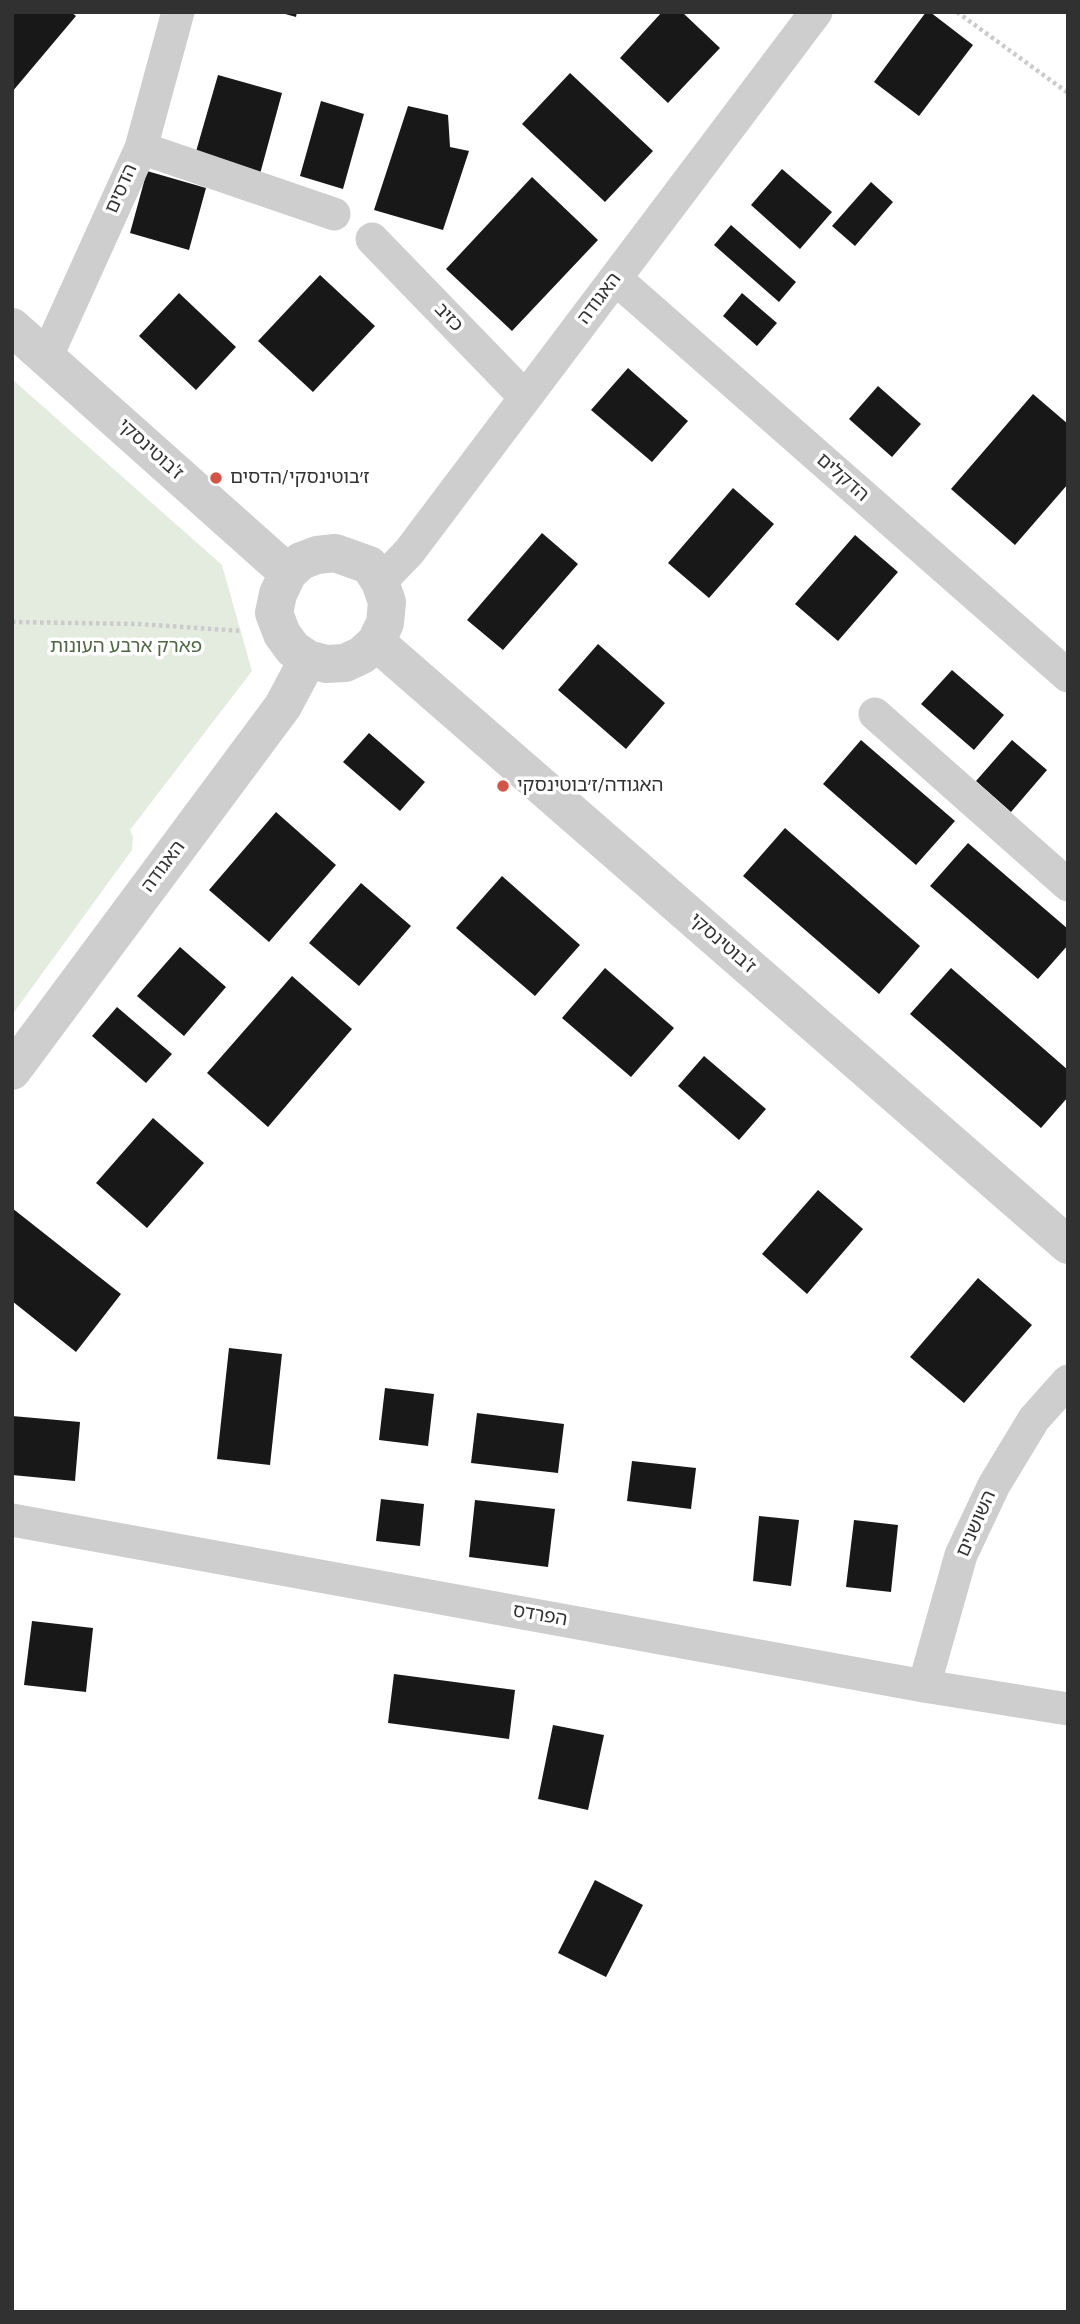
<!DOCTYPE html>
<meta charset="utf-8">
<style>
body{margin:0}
#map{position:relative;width:1080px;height:2324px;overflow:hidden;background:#fff;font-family:"Roboto Condensed",sans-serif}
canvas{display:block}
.frame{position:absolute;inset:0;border:14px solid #313131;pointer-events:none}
</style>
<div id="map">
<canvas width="1080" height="2324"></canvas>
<div class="frame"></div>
</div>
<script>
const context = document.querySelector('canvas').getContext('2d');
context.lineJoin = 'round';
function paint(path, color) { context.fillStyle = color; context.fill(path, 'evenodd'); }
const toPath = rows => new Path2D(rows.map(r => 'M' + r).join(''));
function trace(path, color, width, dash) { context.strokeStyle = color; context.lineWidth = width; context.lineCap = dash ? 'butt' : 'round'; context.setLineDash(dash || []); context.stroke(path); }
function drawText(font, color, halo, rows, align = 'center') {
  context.font = font + ' "Roboto Condensed","Noto Sans Hebrew",sans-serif'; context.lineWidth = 7; context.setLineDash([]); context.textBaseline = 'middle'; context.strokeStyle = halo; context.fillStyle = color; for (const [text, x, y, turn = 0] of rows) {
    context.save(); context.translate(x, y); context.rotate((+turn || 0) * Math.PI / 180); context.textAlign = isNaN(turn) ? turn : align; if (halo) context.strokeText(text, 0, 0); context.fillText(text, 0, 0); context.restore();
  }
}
const green = toPath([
 [12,379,222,565,252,671,130,830,133,837,132,850,12,1015]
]);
const building = toPath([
 [12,12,71,12,76,16,12,92],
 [278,12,297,12,296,17],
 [662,12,682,12,720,48,668,103,620,58],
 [926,12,930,12,973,45,919,116,874,82],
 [570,73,653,151,605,202,522,124],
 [218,75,282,93,260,174,195,155],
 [321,101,364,114,343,189,300,176],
 [408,106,448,115,450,147,469,151,443,230,374,210],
 [782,169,832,212,800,249,751,205],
 [147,171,206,188,189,250,130,233],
 [532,177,598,240,512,331,446,269],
 [871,182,893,202,855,246,832,226],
 [731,225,796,282,779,302,714,245],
 [320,275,375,326,313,392,258,341],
 [179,293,236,347,196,390,139,336],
 [742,293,777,323,757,346,723,316],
 [628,368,688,421,652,462,591,410],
 [878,386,921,424,892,457,849,419],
 [1033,394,1068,424,1068,484,1015,545,951,489],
 [733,488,774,524,709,598,668,563],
 [542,533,578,564,503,650,467,620],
 [855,535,898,572,838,641,795,604],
 [598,644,665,703,626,749,558,690],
 [952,670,1004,715,974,750,921,704],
 [369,733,425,782,400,811,343,762],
 [861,740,955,821,916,865,823,784],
 [1012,740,1047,770,1011,812,976,781],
 [276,812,336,865,269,942,209,890],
 [785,828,920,946,879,994,743,876],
 [968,843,1068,929,1068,945,1038,979,930,886],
 [502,876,580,945,535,996,456,928],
 [361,883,411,926,359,986,309,943],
 [180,947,226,987,184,1036,137,996],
 [605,968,674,1028,631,1077,562,1018],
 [951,968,1068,1070,1068,1097,1041,1128,910,1014],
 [292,976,352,1029,268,1127,207,1073],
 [117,1007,172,1054,146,1083,92,1036],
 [704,1056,766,1109,739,1140,678,1086],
 [153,1118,204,1163,147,1228,96,1183],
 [818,1190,863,1229,807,1294,762,1254],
 [12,1208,121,1294,76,1352,12,1301],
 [978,1278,1032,1325,964,1403,910,1357],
 [229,1348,282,1354,270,1465,217,1459],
 [385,1388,434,1394,428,1446,379,1440],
 [477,1413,564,1424,558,1473,471,1463],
 [12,1416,80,1422,75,1481,12,1475],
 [632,1461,696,1468,691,1509,627,1501],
 [381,1499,424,1504,420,1546,376,1541],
 [475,1500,555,1509,548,1567,469,1557],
 [759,1516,799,1520,791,1586,753,1581],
 [854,1520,898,1525,891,1592,846,1587],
 [32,1621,93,1628,86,1692,24,1685],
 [394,1674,515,1690,509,1739,388,1723],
 [553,1725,604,1735,588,1810,538,1799],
 [595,1880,643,1905,606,1977,558,1953]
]);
const path = toPath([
 [957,12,1068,93],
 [12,622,139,624,242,631]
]);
const minor = toPath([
 [141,148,334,214],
 [372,239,525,397],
 [616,279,1068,676],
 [46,358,141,148,178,12],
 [380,582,409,552,816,12],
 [875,714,1068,885],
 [12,1520,924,1686,1068,1709],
 [924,1686,961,1555,994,1485,1034,1419,1068,1381]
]);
const tertiary = toPath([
 [12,327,288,573],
 [335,553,369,565,380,582,387,602,385,623,376,642,362,655,345,663,326,664,308,659,293,649,282,634,274,613,278,594,288,573,301,561,317,555,335,553],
 [376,642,1068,1245],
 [12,1071,283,706,308,659]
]);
const markers = [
 [216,478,7,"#d45547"],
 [503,786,7,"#d45547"]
];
const streetNames = [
 ["הדסים",122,189,-66],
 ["האגודה",600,299,-53],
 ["כזיב",448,318,46],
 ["ז'בוטינסקי",150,450,42],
 ["הדקלים",842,478,41],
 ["האגודה",164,867,-53],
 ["ז'בוטינסקי",722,944,41],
 ["השושנים",977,1524,-66],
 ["הפרדס",540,1616,10]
];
const poiNames = [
 ["ז׳בוטינסקי/הדסים",230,478],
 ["האגודה/ז׳בוטינסקי",517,786]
];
const parkNames = [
 ["פארק ארבע העונות",126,647]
];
paint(green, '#e4ece0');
paint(building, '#181818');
trace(path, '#cbcbcb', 4.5, [3.5, 3.5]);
trace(minor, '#cecece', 33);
trace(tertiary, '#cecece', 38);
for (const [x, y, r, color] of markers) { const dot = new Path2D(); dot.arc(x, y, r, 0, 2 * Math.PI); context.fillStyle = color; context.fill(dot); trace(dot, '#fff', 2.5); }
drawText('19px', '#313131', '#fff', streetNames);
drawText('19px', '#313131', '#fff', poiNames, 'left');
drawText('19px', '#4d6842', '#fff', parkNames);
</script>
